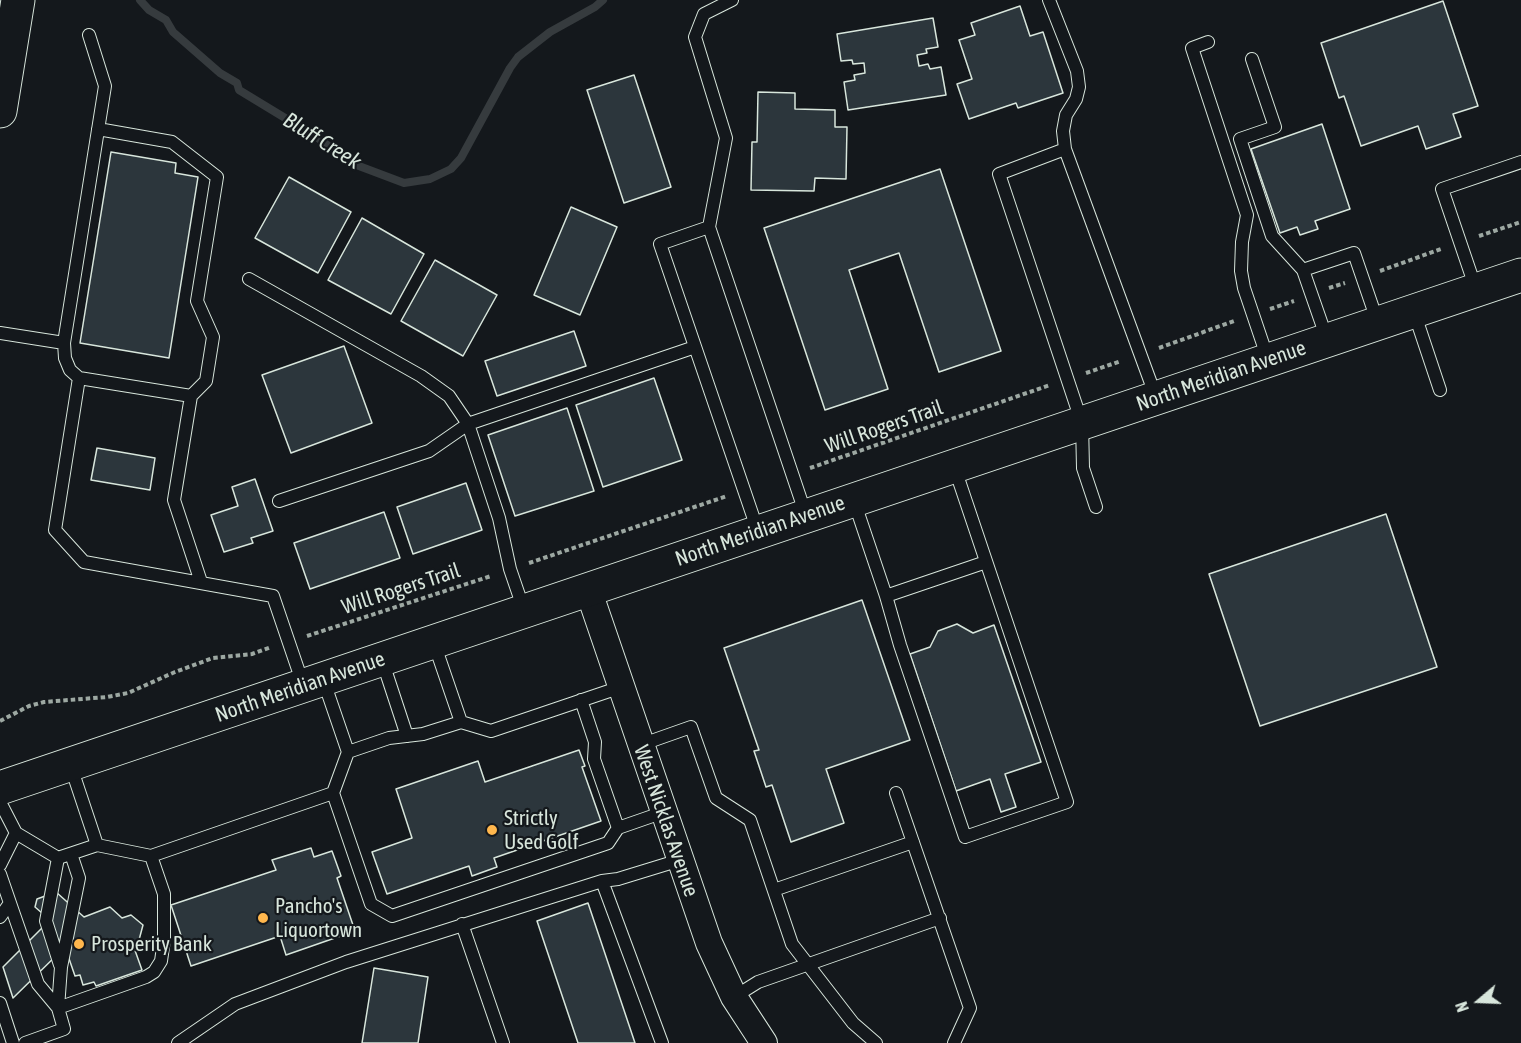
<!DOCTYPE html>
<style>
body{margin:0}
#map{position:relative;width:1521px;height:1043px;overflow:hidden;background:#14181c;font-family:"Asap Condensed",sans-serif}
canvas{display:block}
.north{position:absolute;left:1449px;top:971px;width:60px;height:60px;-webkit-text-stroke:4px #14181c;paint-order:stroke;rotate:251deg;font-size:16px;font-weight:700;line-height:24px;text-align:center;color:#d8e6dc}
.north::after{content:'';display:block;margin:auto;width:21px;height:27px;background:#d8e6dc;clip-path:polygon(50% 0,100% 100%,50% 72%,0 100%)}
</style>
<div id="map">
<canvas width="1521" height="1043"></canvas>
<div class="north">N</div>
</div>
<script>
const context = document.querySelector('canvas').getContext('2d');
context.lineJoin = 'round';
const toPath = rows => new Path2D(rows.map(r => 'M' + r).join(''));
function trace(path, color, width, dash) { context.strokeStyle = color; context.lineWidth = width; context.lineCap = dash ? 'butt' : 'round'; context.setLineDash(dash || []); context.stroke(path); }
function paint(path, color) { context.fillStyle = color; context.fill(path, 'evenodd'); }
function drawText(font, color, halo, rows, align = 'center') {
  context.font = font + ' "Asap Condensed",sans-serif'; context.lineWidth = 4.5; context.setLineDash([]); context.textBaseline = 'middle'; context.strokeStyle = halo; context.fillStyle = color; for (const [text, x, y, turn = 0] of rows) {
    context.save(); context.translate(x, y); context.rotate((+turn || 0) * Math.PI / 180); context.textAlign = isNaN(turn) ? turn : align; if (halo) context.strokeText(text, 0, 0); context.fillText(text, 0, 0); context.restore();
  }
}
const stream = toPath([
 [140,0,149,10,166,20,173,32,220,73,237,83,239,90,318,138,351,163,404,183,430,179,451,169,461,158,510,68,518,57,550,32,595,7,603,0]
]);
const building = toPath([
 [1443,1,1478,106,1453,114,1461,137,1426,149,1418,126,1361,146,1344,96,1339,98,1321,43,1443,1],
 [1020,6,1030,36,1043,32,1063,93,1018,108,1016,103,969,119,957,84,972,79,959,40,975,35,971,23,1020,6],
 [933,18,938,47,926,49,927,53,917,55,919,66,928,64,930,69,941,67,946,95,848,110,844,82,855,80,854,75,865,73,864,63,853,64,852,60,841,61,837,34,933,18],
 [634,75,671,187,624,203,587,90,634,75],
 [758,92,795,93,795,109,835,110,835,127,847,127,846,179,815,178,814,191,751,190,752,142,757,142,758,92],
 [1322,124,1350,209,1315,221,1318,229,1300,235,1297,227,1280,233,1251,149,1322,124],
 [111,152,176,163,175,173,198,177,169,358,80,343,111,152],
 [940,169,1001,351,939,372,899,253,849,270,888,389,825,410,764,228,940,169],
 [289,177,351,212,318,273,255,238,289,177],
 [571,207,617,227,580,315,534,295,571,207],
 [362,218,424,254,391,314,328,280,362,218],
 [435,260,497,295,463,356,401,321,435,260],
 [574,331,586,366,497,396,485,361,574,331],
 [344,346,372,423,291,453,262,375,344,346],
 [654,378,682,460,603,487,576,405,654,378],
 [567,408,594,491,515,516,488,435,567,408],
 [97,448,155,458,150,490,91,480,97,448],
 [255,479,273,531,251,538,253,543,224,552,211,515,238,506,232,487,255,479],
 [466,483,482,530,413,554,397,507,466,483],
 [384,512,400,558,310,589,294,543,384,512],
 [1386,514,1437,667,1260,726,1209,574,1386,514],
 [862,600,910,740,826,769,844,823,791,842,772,785,766,787,754,751,759,750,724,648,862,600],
 [957,624,973,633,994,625,1041,762,1005,774,1016,807,1001,812,990,779,956,791,910,654,930,647,938,631,957,624],
 [579,750,585,766,582,767,601,821,494,858,497,867,472,876,469,866,387,894,372,852,412,838,396,789,478,761,485,782,579,750],
 [311,848,314,857,332,851,341,876,337,878,355,931,286,955,280,936,191,966,171,905,276,870,272,860,311,848],
 [56,892,84,917,110,907,122,918,131,915,143,925,139,940,132,942,142,970,96,986,94,982,83,985,80,975,75,976,65,947,13,998,3,967,50,920,35,907,37,899,56,892],
 [588,903,635,1043,578,1043,537,921,588,903],
 [374,968,428,977,418,1043,362,1043,374,968]
]);
const path = toPath([
 [1479,236,1521,222],
 [1380,271,1441,249],
 [1329,288,1345,283],
 [1270,309,1294,301],
 [1159,348,1234,321],
 [1086,373,1121,361],
 [810,468,1050,385],
 [529,563,727,496],
 [307,636,491,576],
 [0,721,29,706,44,702,107,697,128,693,175,672,213,658,252,654,271,647]
]);
const service = toPath([
 [732,0,704,14,695,37,726,138,709,227,660,244,758,531],
 [1049,0,1077,71,1079,87,1076,99,1066,115,1063,131,1065,149],
 [89,35,105,86,64,343,65,358,70,370,79,378,55,530,84,562,273,596,303,684],
 [1208,42,1192,48,1247,215,1242,242,1241,271,1244,288,1268,359],
 [1252,59,1275,127,1240,139,1272,236,1303,270],
 [98,129,172,142,217,177,197,301,213,337,206,381,191,396],
 [709,227,806,515],
 [249,279,421,376,449,396,468,424,499,518,510,569,524,610],
 [1476,289,1442,189,1521,162],
 [1414,312,1440,390],
 [0,333,64,343],
 [1327,339,1303,270,1354,253,1378,323],
 [79,378,191,396,174,500,201,582],
 [279,501,429,451,468,424,695,347],
 [854,501,886,596,900,645,965,837,1067,802,954,466],
 [1096,507,1083,468,1082,423,999,174,1065,149,1156,397],
 [886,596,986,562],
 [434,643,461,722],
 [382,660,407,736],
 [323,679,348,752],
 [581,700,595,742,594,759,618,828],
 [640,745,691,727,716,798,750,820,792,944,853,1023,876,1043],
 [71,767,97,845],
 [333,793,371,904,392,916,608,843,618,828,664,812],
 [896,793,970,1008,954,1043],
 [0,802,16,833,58,858,97,845,151,856,333,793,348,752,389,738,423,734,461,722,491,731,621,687],
 [58,858,46,921,60,965],
 [0,865,16,833],
 [0,874,10,903,0,917],
 [602,881,662,1043],
 [774,890,913,842],
 [10,903,38,984,58,1008,64,1029,25,1043],
 [462,924,503,1043],
 [734,997,758,982,940,918],
 [0,1003,13,1043],
 [58,1008,146,977,154,972,161,961,164,940,164,894,151,856],
 [58,1008,61,967,79,878,71,854],
 [178,1043,235,1004,346,962,602,881,618,879,680,860]
]);
const minor = toPath([
 [588,589,709,943,734,997,764,1043]
]);
const secondary = toPath([
 [0,788,1521,275]
]);
const trunk = toPath([
 [0,111,18,0]
]);
const markers = [
 [492,830,6,"#ffb74d"],
 [263,918,6,"#ffb74d"],
 [79,944,6,"#ffb74d"]
];
const streetNames = [
 ["North Meridian Avenue",1221,376,-19],
 ["Will Rogers Trail",884,427,-19],
 ["North Meridian Avenue",760,531,-19],
 ["Will Rogers Trail",401,589,-18],
 ["North Meridian Avenue",300,687,-19],
 ["West Nicklas Avenue",666,821,71]
];
const poiNames = [
 ["Strictly",504,818],
 ["Used Golf",504,842],
 ["Pancho's",275,906],
 ["Liquortown",275,930],
 ["Prosperity Bank",91,944]
];
const waterNames = [
 ["Bluff Creek",322,141,32]
];
trace(stream, '#363b3e', 8);
paint(building, '#2c363c');
trace(building, '#d8e6dc', 1.5);
trace(service, '#d8e6dc', 14);
trace(minor, '#d8e6dc', 28);
trace(secondary, '#d8e6dc', 35);
trace(trunk, '#d8e6dc', 35);
trace(path, '#9da8a2', 4, [4.5, 3]);
trace(service, '#14181c', 12);
trace(minor, '#14181c', 26);
trace(secondary, '#14181c', 33);
trace(trunk, '#14181c', 33);
for (const [x, y, r, color] of markers) { const dot = new Path2D(); dot.arc(x, y, r, 0, 2 * Math.PI); context.fillStyle = color; context.fill(dot); trace(dot, '#14181c', 2); }
drawText('21px', '#d8e6dc', '#14181c', streetNames);
drawText('21px', '#d8e6dc', '#14181c', poiNames, 'left');
drawText('italic 22px', '#d8e6dc', '#14181c', waterNames);
</script>
